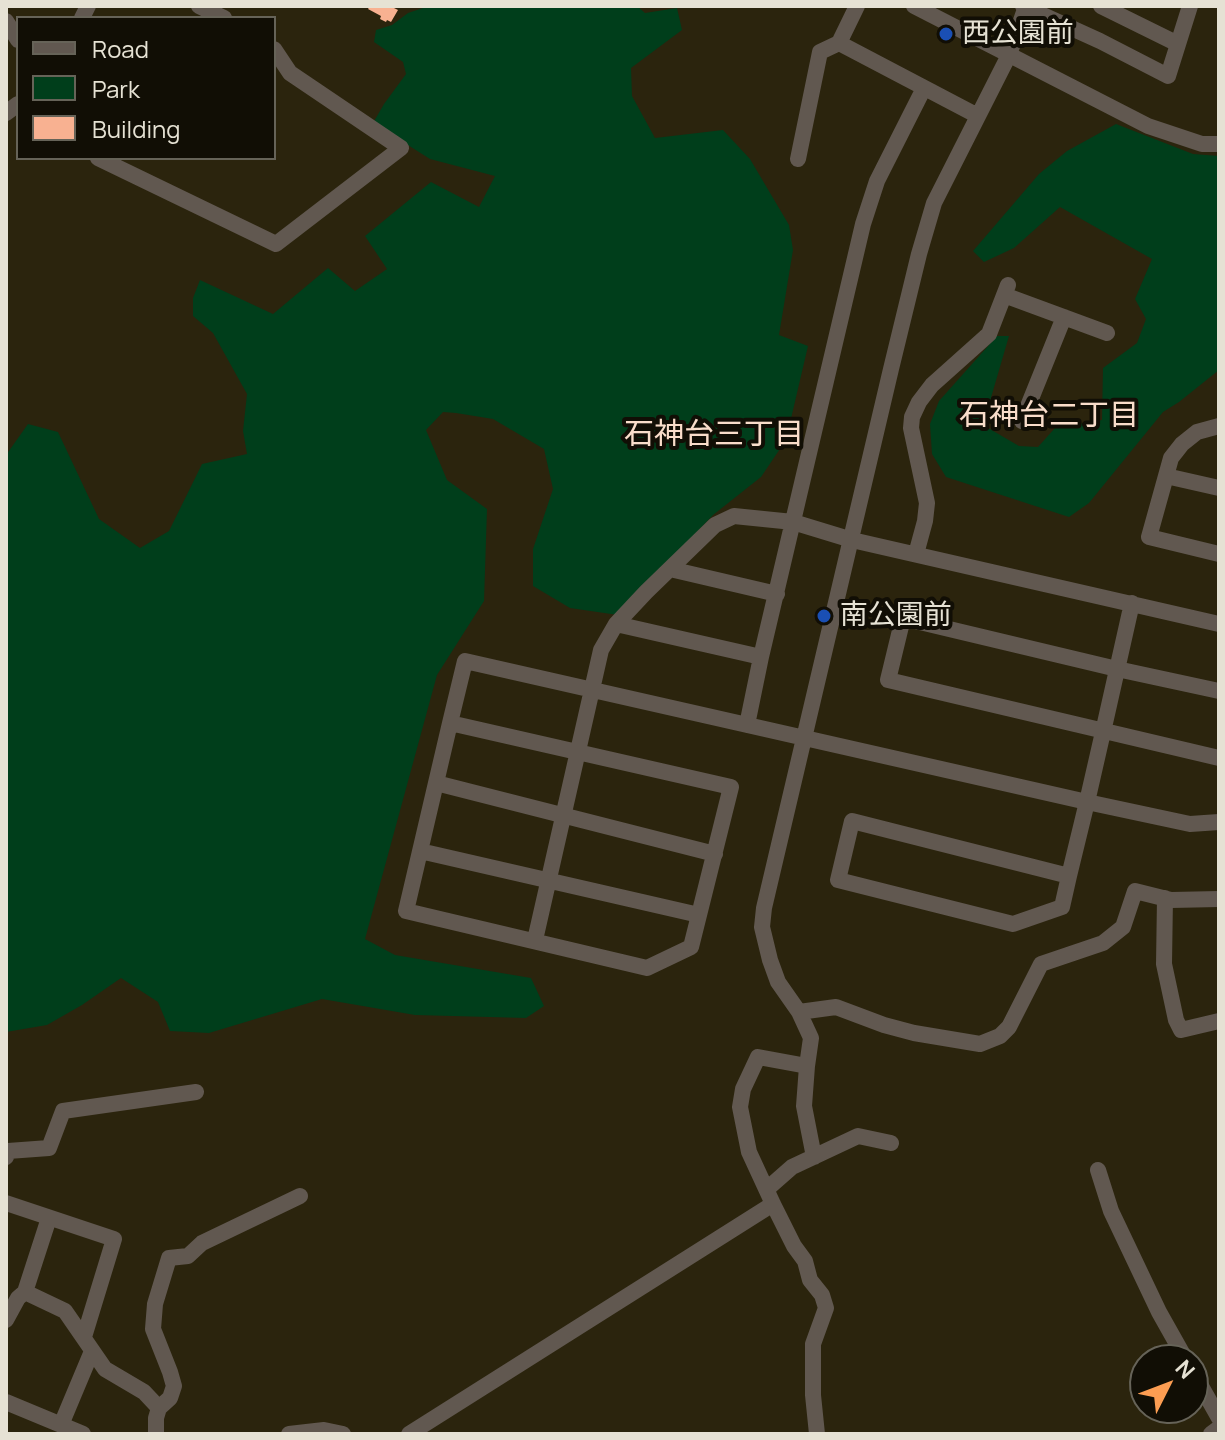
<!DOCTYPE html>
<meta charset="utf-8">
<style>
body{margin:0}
#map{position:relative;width:1225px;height:1440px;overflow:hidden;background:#2b240d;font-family:Manrope,sans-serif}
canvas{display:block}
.frame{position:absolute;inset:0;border:8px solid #e6e2d4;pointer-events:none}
.legend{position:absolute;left:16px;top:16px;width:260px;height:144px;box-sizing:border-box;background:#110e05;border:2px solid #666358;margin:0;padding:10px 14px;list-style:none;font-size:24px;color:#e6e2d4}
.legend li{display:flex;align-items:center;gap:16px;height:40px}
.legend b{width:40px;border:2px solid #666358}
.north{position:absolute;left:1129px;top:1344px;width:80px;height:80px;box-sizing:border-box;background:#110e05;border:2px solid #666358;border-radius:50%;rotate:48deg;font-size:22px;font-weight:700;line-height:32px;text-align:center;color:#e6e2d4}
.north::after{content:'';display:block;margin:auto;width:28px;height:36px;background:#fc9d52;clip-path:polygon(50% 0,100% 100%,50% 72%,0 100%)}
</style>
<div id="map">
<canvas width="1225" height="1440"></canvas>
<div class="frame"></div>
<ul class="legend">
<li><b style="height:10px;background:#615850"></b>Road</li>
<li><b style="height:22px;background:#003e1b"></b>Park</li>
<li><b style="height:22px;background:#f8b191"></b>Building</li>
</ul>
<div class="north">N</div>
</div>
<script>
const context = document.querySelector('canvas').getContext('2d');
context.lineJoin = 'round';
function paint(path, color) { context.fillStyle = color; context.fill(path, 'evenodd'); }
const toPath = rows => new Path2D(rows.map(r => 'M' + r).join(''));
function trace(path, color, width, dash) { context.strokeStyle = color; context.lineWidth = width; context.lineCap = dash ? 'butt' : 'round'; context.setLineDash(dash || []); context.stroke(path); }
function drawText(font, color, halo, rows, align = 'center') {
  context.font = font + ' Manrope,"Noto Sans JP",sans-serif'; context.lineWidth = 8; context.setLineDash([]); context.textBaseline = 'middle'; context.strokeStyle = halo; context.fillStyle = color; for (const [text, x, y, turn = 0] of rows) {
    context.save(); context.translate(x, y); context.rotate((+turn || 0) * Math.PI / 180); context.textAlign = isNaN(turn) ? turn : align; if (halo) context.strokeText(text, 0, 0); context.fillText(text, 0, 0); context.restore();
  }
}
const green = toPath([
 [429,6,637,6,645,13,677,8,682,30,631,68,632,96,655,138,723,130,750,159,789,225,793,250,779,335,808,346,786,440,761,477,713,515,618,615,570,608,533,586,533,549,553,489,544,449,493,419,456,413,443,412,426,430,447,480,487,509,484,601,437,675,365,939,395,955,531,978,544,1006,526,1018,415,1015,322,999,209,1033,170,1031,158,1002,121,978,82,1005,47,1025,6,1032,6,455,28,424,58,432,99,519,140,548,169,531,202,464,247,454,243,431,247,394,213,333,193,316,193,298,200,280,273,314,328,268,355,291,387,269,365,236,431,182,479,207,495,176,430,159,373,123,384,104,406,74,403,62,374,42,376,30,392,25,408,13],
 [1116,124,1193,154,1219,156,1219,370,1179,402,1163,412,1089,503,1069,517,946,477,932,454,930,424,939,401,997,336,1009,336,983,425,1019,446,1038,447,1063,419,1079,424,1102,420,1103,368,1137,343,1146,319,1135,299,1152,259,1060,207,1014,248,984,262,973,251,1039,174,1067,151]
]);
const building = toPath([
 [370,6,390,6,398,10,391,22,387,20,386,22,380,19,381,16,368,9]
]);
const minor = toPath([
 [199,6,224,18],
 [857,6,839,43,978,116],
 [914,6,1148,126,1202,144,1219,144],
 [1023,6,1100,41,1168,76,1190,6],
 [1101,6,1178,44],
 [82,18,88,6],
 [6,21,18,40],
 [6,113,18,104],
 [98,158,276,244,401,148,290,73,274,49],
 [798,159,820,52,839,43],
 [1004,295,1107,333],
 [1022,421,1064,317],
 [1219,426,1197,432,1182,444,1171,458,1149,537,1219,554],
 [1166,476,1219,488],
 [916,554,925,521,927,503,911,428,912,417,919,402,932,385,989,334,1008,285],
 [670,569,777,594],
 [616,624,761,657],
 [1219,691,1117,669,903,618,888,680,1219,758],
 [450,723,731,787,691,947,647,968,406,911,450,723,465,661,1087,802,1190,824,1219,822],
 [747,725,761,657,863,224,877,181,924,88],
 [436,783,715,854],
 [420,851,699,915],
 [1069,876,852,821,838,880,1013,924,1062,907,1069,876,1087,802,1103,732,1132,603],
 [1165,898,1164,964,1176,1020,1181,1030,1219,1021],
 [535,940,601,650,616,624,646,592,715,525,734,516,793,522,852,540,1219,624],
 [799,1012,836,1007,884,1025,914,1033,980,1044,1000,1036,1009,1027,1041,964,1103,943,1123,927,1135,891,1171,900,1219,899],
 [807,1066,804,1106,814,1157],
 [6,1157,8,1151,49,1148,63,1111,196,1092],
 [1098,1170,1111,1211,1159,1312,1186,1360],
 [767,1189,792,1167,858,1136,891,1143],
 [6,1203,114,1239,84,1337],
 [25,1292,65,1311,105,1369,144,1392,159,1408],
 [6,1320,18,1298,25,1292,49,1218],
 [1193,1372,1219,1418],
 [6,1402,83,1434],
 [61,1425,92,1351],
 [156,1434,156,1418,159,1408,170,1398,174,1386,170,1372,153,1329,155,1304,169,1258,188,1256,202,1243,300,1196],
 [289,1434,324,1430,343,1434],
 [409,1434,773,1204],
 [817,1434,813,1395,813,1344,826,1308,822,1295,810,1280,805,1261,794,1246,773,1204,749,1152,740,1107,743,1089,758,1057,807,1066,811,1038,799,1012,778,982,770,960,762,927,764,908,891,369,919,254,934,203,1009,55,1026,6],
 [1211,1434,1219,1428]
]);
const markers = [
 [946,34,8,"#1a4fb4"],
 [824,616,8,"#1a4fb4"]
];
const poiNames = [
 ["西公園前",962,34],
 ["南公園前",840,616]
];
const neighbourhoodNames = [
 ["石神台二丁目",1049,417],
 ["石神台三丁目",714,436]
];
paint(green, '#003e1b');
paint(building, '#f8b191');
trace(minor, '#615850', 16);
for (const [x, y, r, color] of markers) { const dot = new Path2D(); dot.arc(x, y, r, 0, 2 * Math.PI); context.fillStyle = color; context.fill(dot); trace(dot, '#110e05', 3); }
drawText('28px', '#e6e2d4', '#110e05', poiNames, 'left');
drawText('30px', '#f9ddca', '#110e05', neighbourhoodNames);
</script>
